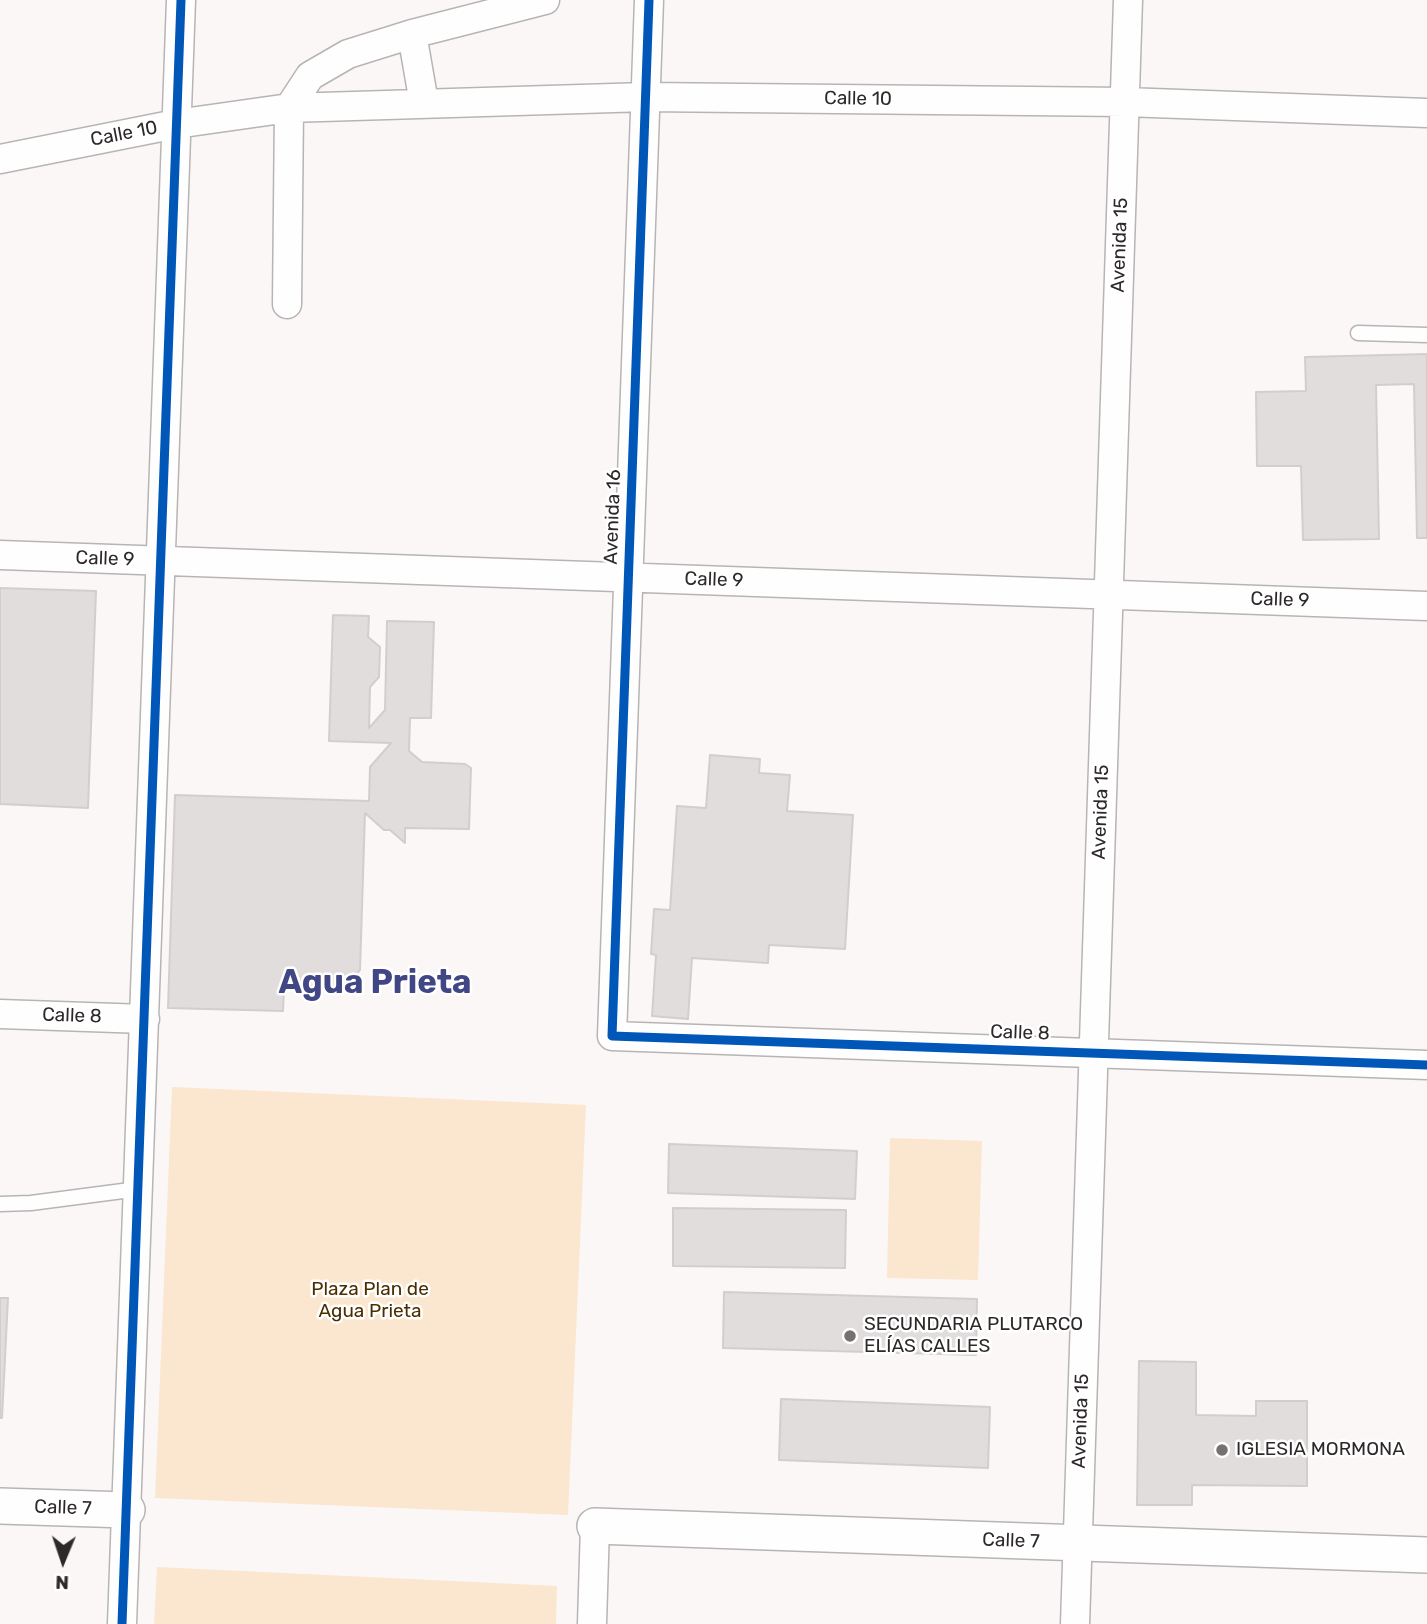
<!DOCTYPE html>
<meta charset="utf-8">
<style>
body{margin:0}
#map{position:relative;width:1427px;height:1624px;overflow:hidden;background:#fcf7f7;font-family:Rubik,sans-serif}
canvas{display:block}
.north{position:absolute;left:28px;top:1526px;width:70px;height:70px;-webkit-text-stroke:5px #fff;paint-order:stroke;rotate:182deg;font-size:19px;font-weight:700;line-height:28px;text-align:center;color:#2d2928}
.north::after{content:'';display:block;margin:auto;width:24px;height:32px;background:#2d2928;clip-path:polygon(50% 0,100% 100%,50% 72%,0 100%)}
</style>
<div id="map">
<canvas width="1427" height="1624"></canvas>
<div class="north">N</div>
</div>
<script>
const context = document.querySelector('canvas').getContext('2d');
context.lineJoin = 'round';
function paint(path, color) { context.fillStyle = color; context.fill(path, 'evenodd'); }
const toPath = rows => new Path2D(rows.map(r => 'M' + r).join(''));
function trace(path, color, width, dash) { context.strokeStyle = color; context.lineWidth = width; context.lineCap = dash ? 'butt' : 'round'; context.setLineDash(dash || []); context.stroke(path); }
function drawText(font, color, halo, rows, align = 'center') {
  context.font = font + ' Rubik,sans-serif'; context.lineWidth = 5; context.setLineDash([]); context.textBaseline = 'middle'; context.strokeStyle = halo; context.fillStyle = color; for (const [text, x, y, turn = 0] of rows) {
    context.save(); context.translate(x, y); context.rotate((+turn || 0) * Math.PI / 180); context.textAlign = isNaN(turn) ? turn : align; if (halo) context.strokeText(text, 0, 0); context.fillText(text, 0, 0); context.restore();
  }
}
const green = toPath([
 [172,1087,586,1105,568,1515,155,1498],
 [890,1138,982,1141,978,1280,887,1278],
 [157,1567,557,1586,556,1624,154,1624]
]);
const building = toPath([
 [1427,354,1427,538,1417,538,1414,384,1376,385,1379,539,1303,540,1301,466,1257,466,1256,392,1306,391,1305,357,1427,354],
 [0,588,96,591,88,808,0,804,0,588],
 [333,615,369,616,368,637,380,647,379,677,370,687,369,728,385,710,387,621,434,622,431,718,410,718,409,751,422,762,465,764,471,768,469,829,405,828,405,843,390,830,384,830,365,813,360,970,346,986,284,985,283,1011,168,1008,175,795,369,801,370,767,391,743,329,741,333,615],
 [710,755,760,759,759,773,790,775,787,811,853,815,845,949,769,945,768,963,692,958,688,1019,652,1016,656,955,651,954,654,909,670,910,677,806,706,808,710,755],
 [669,1144,857,1151,855,1199,668,1193,669,1144],
 [673,1208,846,1210,845,1268,673,1266,673,1208],
 [724,1292,977,1299,976,1355,723,1348,724,1292],
 [0,1298,8,1298,2,1418,0,1418,0,1298],
 [1139,1361,1196,1362,1196,1415,1256,1416,1256,1401,1307,1401,1307,1486,1192,1485,1192,1505,1137,1505,1139,1361],
 [781,1399,990,1407,988,1468,779,1460,781,1399]
]);
const service = toPath([
 [1358,333,1427,335],
 [0,1204,31,1203,138,1189]
]);
const minor = toPath([
 [649,0,612,1036,1427,1065],
 [412,34,424,103],
 [0,159,176,124,289,108,646,97,1125,102,1427,113],
 [287,304,289,108,310,76,348,54,412,34,545,0],
 [0,555,1427,606],
 [0,1014,145,1019],
 [122,1624,181,0],
 [592,1624,595,1526],
 [1075,1624,1128,0]
]);
const tertiary = toPath([
 [0,1506,127,1510],
 [595,1526,1427,1555]
]);
const cycleway = toPath([
 [649,0,612,1036,1427,1065],
 [122,1624,181,0]
]);
const markers = [
 [850,1336,7,"#757170"],
 [1222,1450,7,"#757170"]
];
const streetNames = [
 ["Calle 10",858,99,1],
 ["Calle 10",124,134,-11],
 ["Avenida 15",1120,245,-88],
 ["Avenida 16",613,517,-88],
 ["Calle 9",105,559,2],
 ["Calle 9",714,580,2],
 ["Calle 9",1280,600,2],
 ["Avenida 15",1101,812,-88],
 ["Calle 8",72,1016,2],
 ["Calle 8",1020,1033,2],
 ["Avenida 15",1081,1421,-88],
 ["Calle 7",63,1508,2],
 ["Calle 7",1011,1541,2]
];
const parkNames = [
 ["Plaza Plan de",370,1290],
 ["Agua Prieta",370,1312]
];
const poiNames = [
 ["SECUNDARIA PLUTARCO",864,1325],
 ["ELÍAS CALLES",864,1347],
 ["IGLESIA MORMONA",1236,1450]
];
const townNames = [
 ["Agua Prieta",375,983]
];
paint(green, '#fbe6cf');
paint(building, '#e1dddd');
trace(building, '#d2cece', 2);
trace(service, '#b8b4b4', 17);
trace(minor, '#b8b4b4', 31);
trace(tertiary, '#b8b4b4', 38);
trace(service, '#fffefe', 14);
trace(minor, '#fffefe', 28);
trace(tertiary, '#fffefe', 35);
trace(cycleway, '#0057b8', 9);
for (const [x, y, r, color] of markers) { const dot = new Path2D(); dot.arc(x, y, r, 0, 2 * Math.PI); context.fillStyle = color; context.fill(dot); trace(dot, '#fff', 2.5); }
drawText('19px', '#2d2928', '#fff', streetNames);
drawText('19px', '#4b2e00', '#fff', parkNames);
drawText('19px', '#2d2928', '#fff', poiNames, 'left');
drawText('bold 33px', '#414784', '#fff', townNames);
</script>
